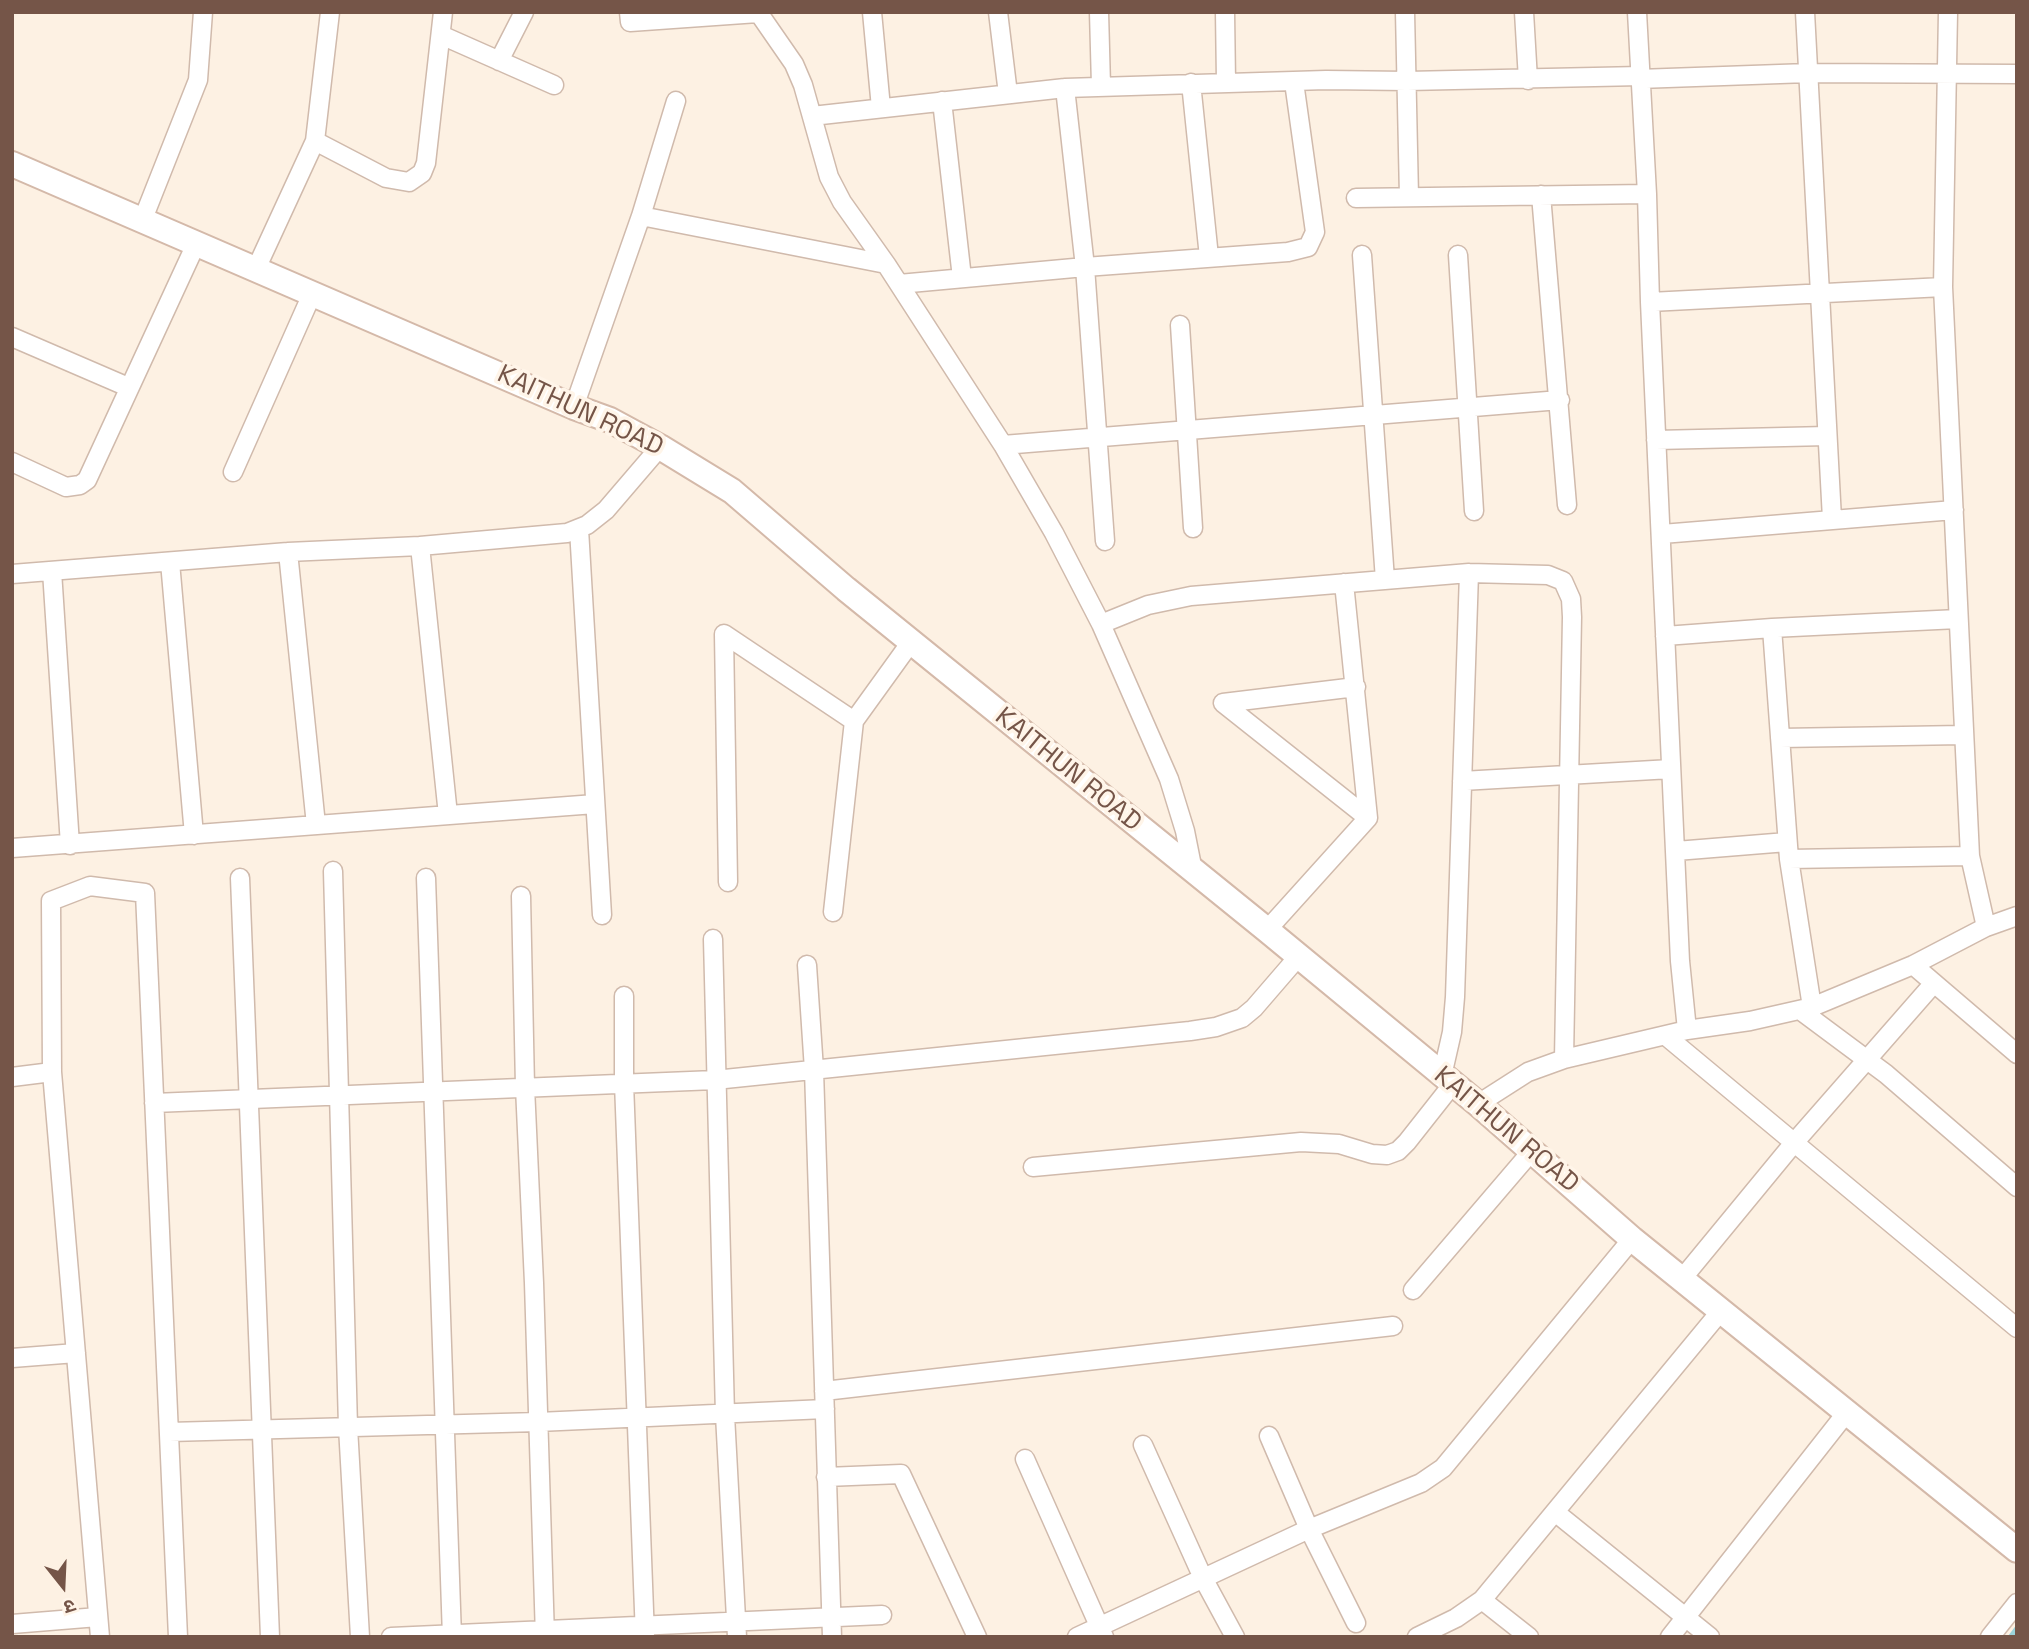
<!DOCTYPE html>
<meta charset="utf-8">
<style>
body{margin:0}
#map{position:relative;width:2029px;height:1649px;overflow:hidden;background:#fdf1e3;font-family:"Space Grotesk","Noto Sans Devanagari",sans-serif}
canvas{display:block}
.frame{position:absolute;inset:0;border:14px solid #755548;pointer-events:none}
.north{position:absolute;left:28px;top:1551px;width:70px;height:70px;-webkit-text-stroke:5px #fff5e9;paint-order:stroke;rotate:162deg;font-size:19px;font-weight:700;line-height:28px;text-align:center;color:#755548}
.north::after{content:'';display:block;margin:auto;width:24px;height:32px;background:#755548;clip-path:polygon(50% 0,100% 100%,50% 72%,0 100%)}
</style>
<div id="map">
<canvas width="2029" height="1649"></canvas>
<div class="frame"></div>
<div class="north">उ</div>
</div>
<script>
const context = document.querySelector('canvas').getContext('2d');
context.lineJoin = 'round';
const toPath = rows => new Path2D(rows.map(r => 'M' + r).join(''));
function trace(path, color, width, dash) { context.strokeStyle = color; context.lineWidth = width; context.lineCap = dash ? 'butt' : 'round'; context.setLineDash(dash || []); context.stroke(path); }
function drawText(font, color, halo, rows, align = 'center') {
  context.font = font + ' "Space Grotesk",sans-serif'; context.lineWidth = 7; context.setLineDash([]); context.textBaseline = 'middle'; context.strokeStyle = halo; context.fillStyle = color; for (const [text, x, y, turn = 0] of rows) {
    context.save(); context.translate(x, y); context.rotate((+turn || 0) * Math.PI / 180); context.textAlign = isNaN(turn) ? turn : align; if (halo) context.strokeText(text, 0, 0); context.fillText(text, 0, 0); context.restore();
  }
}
const stream = toPath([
 [2011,1637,2017,1629]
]);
const street = toPath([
 [629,12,630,22,758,13],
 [758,12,794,64,803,85,829,177,842,202,886,264,1003,445,1054,533,1101,624,1169,779,1185,831,1193,871],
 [872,12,881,108],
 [998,12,1008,94],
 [1099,12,1101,86],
 [1225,12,1226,82],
 [1405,12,1409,197],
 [1524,12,1528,80],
 [1637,12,1647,194,1650,302,1680,961,1687,1030],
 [1805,12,1832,519],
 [1948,12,1943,287,1970,856,1986,927],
 [441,35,554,85],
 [499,61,524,12],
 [1639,79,1808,73,2017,74],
 [1191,83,1209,257],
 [1065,88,1085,267,1105,541],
 [942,101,962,278],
 [812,116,1065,88,1326,80,1407,81,1641,76],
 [315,141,386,178,409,182,422,173,426,163,443,12],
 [1541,195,1567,505],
 [1356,198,1647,194],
 [641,216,676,101],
 [143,219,198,80,203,12],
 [1362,255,1385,580],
 [1458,255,1474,511],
 [256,269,315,141,330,12],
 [899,284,1085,267,1288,252,1308,247,1315,232,1294,82],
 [1650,302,1943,287],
 [1180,325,1193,528],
 [12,337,128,387],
 [574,407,641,216,886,264],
 [1656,440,1827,436],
 [1003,445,1560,400],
 [12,462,66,487,80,485,87,480,196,244],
 [233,472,312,294],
 [579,529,602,915],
 [1662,534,1954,510],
 [420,546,448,815],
 [288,552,316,825],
 [170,562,194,835],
 [52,571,70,845],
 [12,574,288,552,420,546,567,533,587,525,606,510,660,447],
 [1101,624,1148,605,1191,596,1469,573,1548,575,1563,581,1571,599,1572,617,1564,1059],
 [1772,628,1789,859],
 [1665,636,1772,628,1958,619],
 [1356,687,1223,703,1368,818],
 [1780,738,1963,735],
 [1462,781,1671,769],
 [12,848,595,804],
 [1676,851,1787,842],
 [333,871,348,1427,360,1637],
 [240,878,270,1637],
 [426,878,452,1637],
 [728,882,724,634,854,721],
 [521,896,525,1087,534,1283,545,1637],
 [833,912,854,721,911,642],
 [1267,930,1368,818,1344,583],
 [713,939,725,1415,737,1637],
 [807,965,814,1070,832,1637],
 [1913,965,2017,1054],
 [624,996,624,1083,645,1637],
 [1812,1007,1789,859,1970,856],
 [1800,1010,1886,1074,2017,1187],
 [1666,1036,2017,1328],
 [52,1072,51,901,90,886,145,893,178,1637],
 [1442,1076,1452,1032,1455,997,1469,573],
 [12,1077,52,1072,100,1637],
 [154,1103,715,1080,1190,1031,1216,1027,1242,1018,1254,1008,1298,957],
 [1478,1104,1528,1072,1564,1059,1687,1030,1750,1021,1812,1007,1913,965,1986,927,2017,916],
 [1033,1167,1301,1142,1339,1144,1372,1154,1387,1155,1398,1151,1407,1142,1452,1085],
 [1681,1280,1793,1144,1934,983],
 [1413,1290,1531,1152],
 [12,1358,76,1353],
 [824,1391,1393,1326],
 [169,1432,538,1422,825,1409],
 [1269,1436,1309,1529,1356,1623],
 [1143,1445,1203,1578,1235,1637],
 [1025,1459,1104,1637],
 [826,1477,901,1474,977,1637],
 [1555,1512,1710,1637],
 [1482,1600,1529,1637],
 [12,1624,98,1617],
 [391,1637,882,1615],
 [1077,1637,1309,1529,1421,1483,1443,1468,1632,1239],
 [1417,1637,1456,1618,1482,1600,1720,1312],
 [1670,1637,1847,1412],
 [1990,1637,2017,1603]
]);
const secondary = toPath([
 [12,164,574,407,610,420,660,447,732,491,846,589,1267,930,1478,1104,1632,1239,2017,1550]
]);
const streetNames = [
 ["KAITHUN ROAD",580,411,25],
 ["KAITHUN ROAD",1068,770,39],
 ["KAITHUN ROAD",1506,1130,40]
];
trace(stream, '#9cd3d9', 6);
trace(street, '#d0baac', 21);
trace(secondary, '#d4b9a9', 28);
trace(street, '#fff', 18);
trace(secondary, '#fff', 24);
drawText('26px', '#755548', '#fff5e9', streetNames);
</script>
